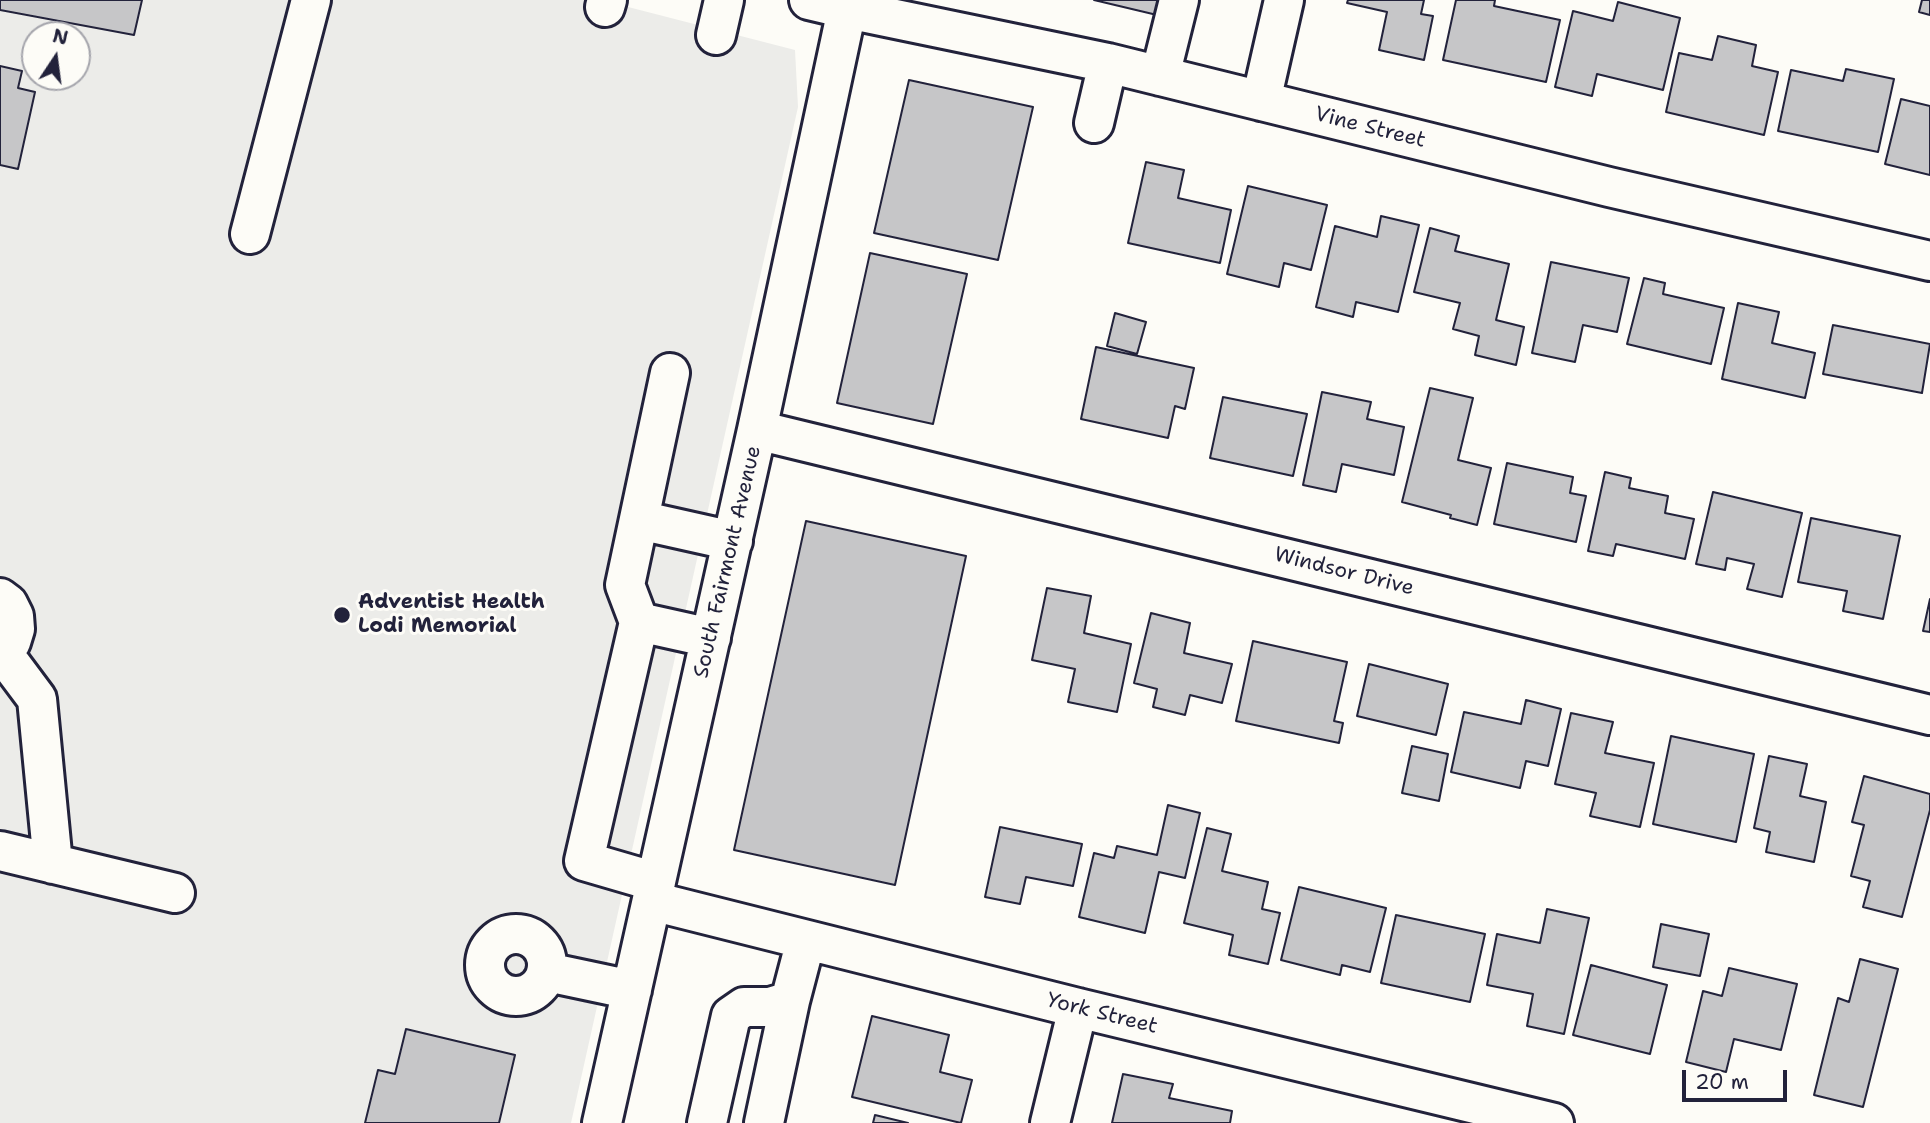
<!DOCTYPE html>
<style>
body{margin:0}
#map{position:relative;width:1930px;height:1123px;overflow:hidden;background:#fdfcf7;font-family:"Shantell Sans",sans-serif}
canvas{display:block}
.north{position:absolute;left:21px;top:21px;width:70px;height:70px;box-sizing:border-box;background:#fdfcf7;border:2px solid #a5a5ac;border-radius:50%;rotate:13deg;font-size:19px;font-weight:700;line-height:28px;text-align:center;color:#22223b}
.north::after{content:'';display:block;margin:auto;width:24px;height:32px;background:#22223b;clip-path:polygon(50% 0,100% 100%,50% 72%,0 100%)}
.scale{position:absolute;left:1682px;top:1070px;width:105px;height:32px;box-sizing:border-box;border:4px solid #22223b;border-top:0;padding-left:9px;font-size:21px;line-height:24px;white-space:nowrap;color:#22223b;-webkit-text-stroke:5px #fdfcf7;paint-order:stroke}
</style>
<div id="map">
<canvas width="1930" height="1123"></canvas>
<div class="north">N</div>
<div class="scale">20 m</div>
</div>
<script>
const context = document.querySelector('canvas').getContext('2d');
context.lineJoin = 'round';
function paint(path, color) { context.fillStyle = color; context.fill(path, 'evenodd'); }
const toPath = rows => new Path2D(rows.map(r => 'M' + r).join(''));
function trace(path, color, width, dash) { context.strokeStyle = color; context.lineWidth = width; context.lineCap = dash ? 'butt' : 'round'; context.setLineDash(dash || []); context.stroke(path); }
function drawText(font, color, halo, rows, align = 'center') {
  context.font = font + ' "Shantell Sans",sans-serif'; context.lineWidth = 6; context.setLineDash([]); context.textBaseline = 'middle'; context.strokeStyle = halo; context.fillStyle = color; for (const [text, x, y, turn = 0] of rows) {
    context.save(); context.translate(x, y); context.rotate((+turn || 0) * Math.PI / 180); context.textAlign = isNaN(turn) ? turn : align; if (halo) context.strokeText(text, 0, 0); context.fillText(text, 0, 0); context.restore();
  }
}
const built = toPath([
 [0,0,601,0,795,50,798,107,571,1123,0,1123],
 [35,35,77,35,77,77,35,77]
]);
const building = toPath([
 [0,0,142,0,134,35,0,10,0,0],
 [1094,0,1161,0,1157,15,1094,0],
 [1348,0,1424,0,1421,14,1433,16,1424,60,1379,50,1387,12,1347,3,1348,0],
 [1456,0,1495,0,1494,6,1560,20,1546,82,1443,60,1456,0],
 [1922,0,1930,0,1930,15,1919,12,1922,0],
 [1618,2,1680,18,1663,90,1597,74,1592,96,1555,87,1573,11,1613,21,1618,2],
 [1718,36,1756,45,1752,66,1778,72,1764,135,1666,112,1679,53,1712,60,1718,36],
 [0,66,22,71,18,88,35,92,18,169,0,165,0,66],
 [1846,69,1894,79,1878,152,1778,131,1791,70,1843,81,1846,69],
 [909,80,1033,107,998,260,874,233,909,80],
 [1901,99,1930,106,1930,175,1885,164,1901,99],
 [1146,162,1184,170,1178,198,1231,210,1220,263,1128,243,1146,162],
 [1248,186,1327,205,1311,270,1284,263,1279,287,1227,274,1248,186],
 [1381,216,1419,225,1398,312,1356,302,1353,317,1316,307,1335,226,1377,237,1381,216],
 [1430,228,1459,236,1455,251,1509,264,1496,320,1524,327,1516,365,1475,355,1479,336,1453,329,1460,303,1414,292,1430,228],
 [870,253,967,274,933,424,837,403,870,253],
 [1551,262,1629,278,1617,332,1583,325,1575,362,1532,353,1551,262],
 [1644,278,1665,283,1663,294,1724,308,1711,364,1627,344,1644,278],
 [1738,303,1779,312,1772,343,1815,353,1805,398,1722,379,1738,303],
 [1115,313,1146,322,1137,354,1107,346,1115,313],
 [1833,325,1930,344,1922,393,1823,374,1833,325],
 [1096,347,1194,368,1185,409,1175,406,1168,438,1081,419,1096,347],
 [1430,388,1473,398,1458,460,1491,468,1477,525,1450,518,1451,515,1402,502,1430,388],
 [1322,392,1371,402,1367,419,1404,427,1394,475,1342,464,1336,492,1303,485,1322,392],
 [1223,397,1307,414,1293,476,1210,458,1223,397],
 [1507,463,1573,477,1570,493,1586,496,1576,542,1494,524,1507,463],
 [1605,472,1631,478,1629,488,1668,496,1665,513,1694,519,1685,559,1616,544,1613,556,1588,551,1605,472],
 [1713,492,1802,513,1782,597,1747,589,1754,564,1727,558,1725,570,1696,564,1713,492],
 [1811,518,1900,536,1883,619,1843,611,1847,591,1798,582,1811,518],
 [806,521,966,556,895,885,734,850,806,521],
 [1047,588,1091,596,1084,633,1131,644,1117,712,1068,702,1075,669,1032,660,1047,588],
 [1930,599,1930,632,1923,631,1930,599],
 [1151,613,1190,623,1184,653,1232,664,1222,703,1190,695,1185,715,1153,707,1157,689,1134,683,1151,613],
 [1253,641,1347,662,1334,721,1343,723,1339,743,1236,721,1253,641],
 [1369,664,1448,684,1436,735,1357,716,1369,664],
 [1526,700,1561,709,1548,766,1526,761,1520,788,1451,772,1464,712,1521,724,1526,700],
 [1571,713,1613,722,1605,753,1654,763,1640,827,1590,816,1596,793,1555,784,1571,713],
 [1671,736,1754,754,1736,842,1653,824,1671,736],
 [1412,746,1448,754,1439,801,1402,793,1412,746],
 [1769,756,1807,764,1800,796,1826,802,1814,862,1766,852,1770,832,1754,828,1769,756],
 [1864,776,1930,794,1930,810,1902,917,1863,907,1870,881,1851,876,1864,825,1852,822,1864,776],
 [1168,805,1200,813,1185,878,1159,872,1145,933,1079,917,1094,853,1114,858,1117,846,1157,855,1168,805],
 [1000,827,1082,844,1073,886,1026,877,1020,904,985,897,1000,827],
 [1207,828,1231,834,1222,871,1268,882,1262,909,1280,913,1268,964,1229,955,1233,935,1184,923,1207,828],
 [1299,887,1386,908,1370,972,1342,965,1340,975,1281,960,1299,887],
 [1547,909,1589,918,1564,1034,1527,1026,1533,994,1487,985,1497,934,1540,943,1547,909],
 [1396,915,1485,934,1470,1002,1381,983,1396,915],
 [1661,924,1709,934,1700,976,1653,967,1661,924],
 [1860,959,1898,969,1863,1107,1814,1095,1838,998,1849,1002,1860,959],
 [1591,965,1667,985,1650,1054,1573,1035,1591,965],
 [1729,968,1797,984,1781,1050,1734,1039,1726,1072,1686,1062,1703,991,1722,996,1729,968],
 [872,1016,949,1035,940,1072,972,1080,961,1123,852,1097,872,1016],
 [406,1029,515,1055,499,1123,365,1123,378,1070,395,1074,406,1029],
 [1123,1074,1173,1084,1169,1098,1232,1111,1230,1123,1112,1123,1123,1074],
 [875,1115,908,1123,873,1123,875,1115]
]);
const minor = toPath([
 [809,0,847,9,1108,63,1609,187,1930,261],
 [605,7,607,0],
 [716,35,724,0],
 [1160,76,1179,0],
 [1261,101,1284,0],
 [1094,123,1108,63],
 [250,234,311,0],
 [757,430,1930,715],
 [639,520,733,541],
 [0,598,8,604,14,616,15,629,11,642,0,653],
 [639,622,711,638],
 [2,652,37,699,53,864],
 [0,851,175,893],
 [656,882,584,861,639,622,625,585,670,373],
 [652,901,1078,1008,1554,1123],
 '485 965a31 31 0 1 1 62 0a31 31 0 1 1-62 0Z',
 [547,972,632,990],
 [602,1123,757,430,849,0],
 [707,1123,731,1016,744,1007,770,1007,790,1001],
 [764,1123,790,1001,806,940],
 [1050,1123,1078,1008]
]);
const markers = [
 [342,615,9,"#22223b"]
];
const streetNames = [
 ["Vine Street",1370,128,14],
 ["South Fairmont Avenue",728,562,-77],
 ["Windsor Drive",1344,572,14],
 ["York Street",1102,1014,14]
];
const poiNames = [
 ["Adventist Health",358,603],
 ["Lodi Memorial",358,627]
];
paint(built, '#ecece9');
paint(building, '#c6c6c8');
trace(building, '#22223b', 2);
trace(minor, '#22223b', 44);
trace(minor, '#fdfcf7', 38);
for (const [x, y, r, color] of markers) { const dot = new Path2D(); dot.arc(x, y, r, 0, 2 * Math.PI); context.fillStyle = color; context.fill(dot); trace(dot, '#fdfcf7', 2.5); }
drawText('21px', '#22223b', '#fdfcf7', streetNames);
drawText('bold 21px', '#22223b', '#fdfcf7', poiNames, 'left');
</script>
